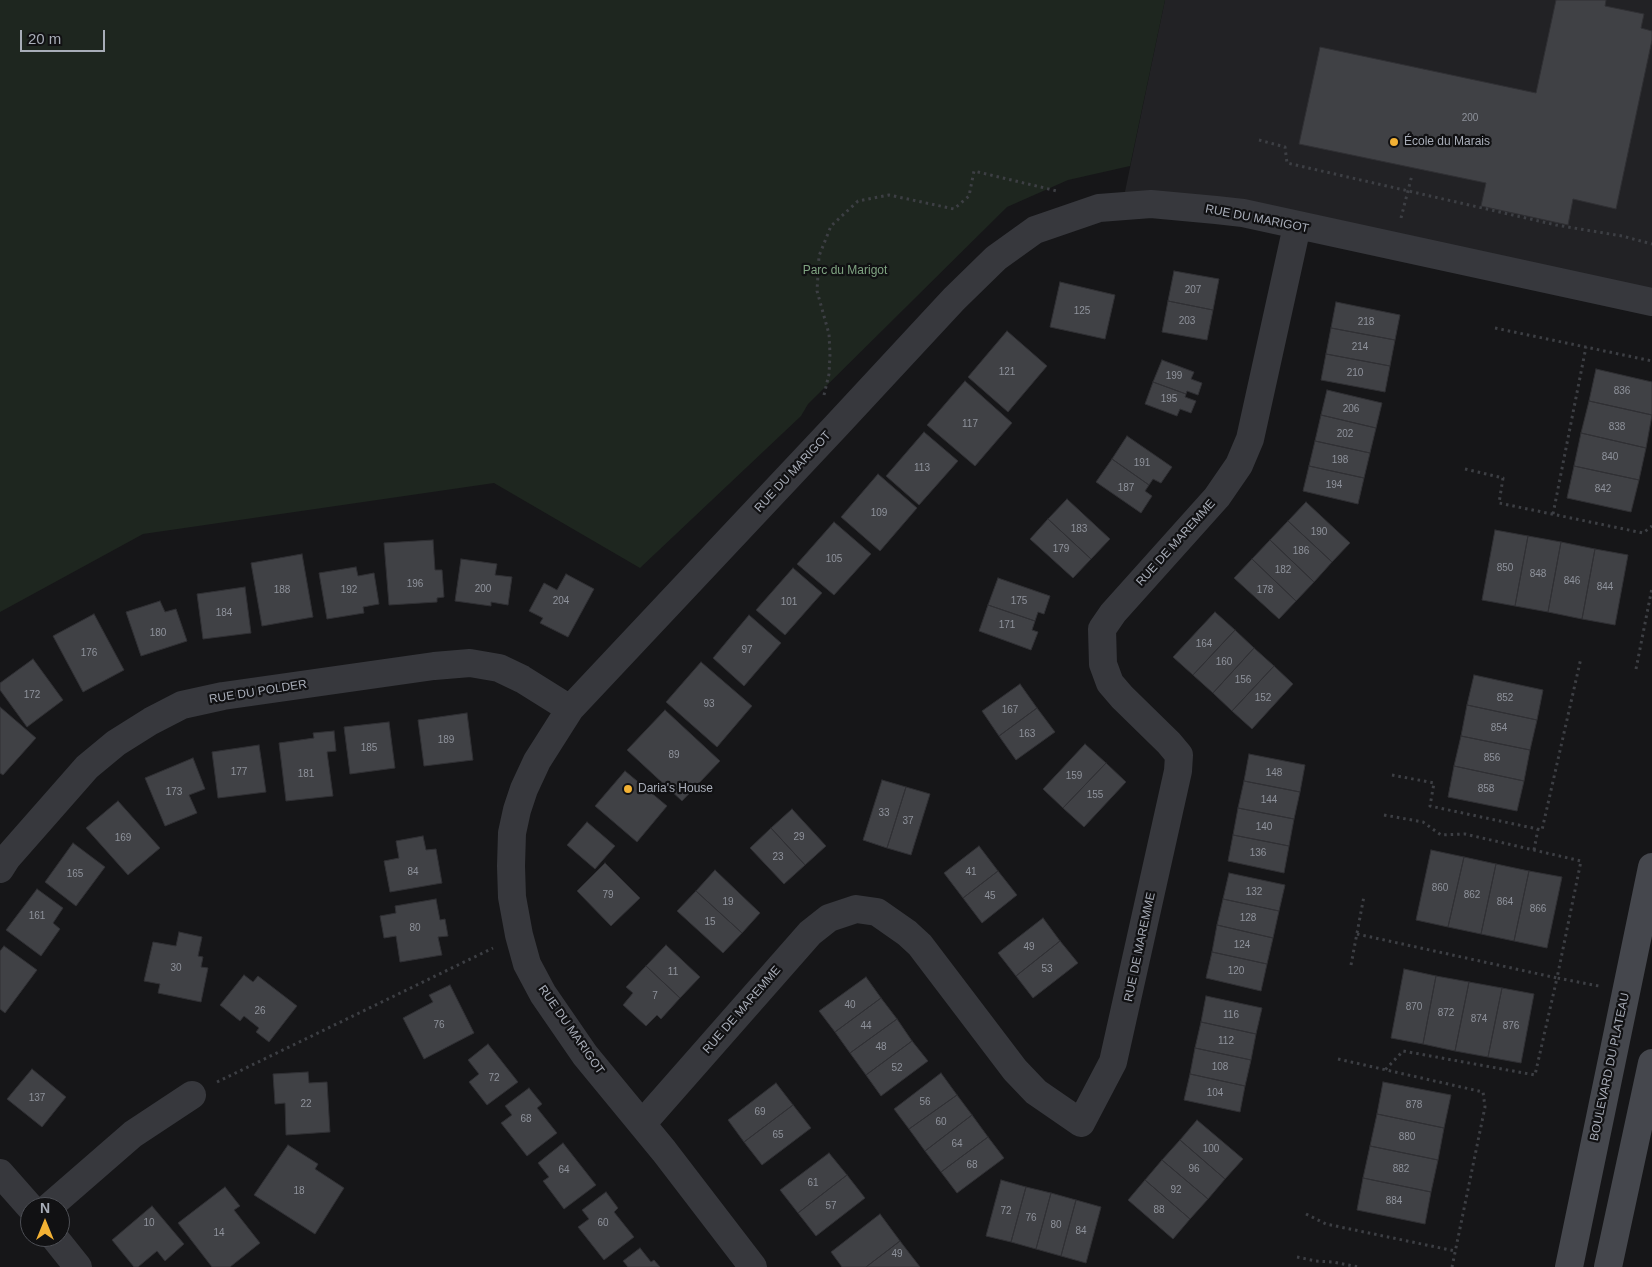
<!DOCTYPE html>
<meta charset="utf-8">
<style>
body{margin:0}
#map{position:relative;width:1652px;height:1267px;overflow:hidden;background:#161618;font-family:Helvetica,sans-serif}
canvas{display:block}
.north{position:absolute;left:20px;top:1197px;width:50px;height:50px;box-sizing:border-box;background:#111113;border:1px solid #4d4f55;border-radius:50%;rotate:0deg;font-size:14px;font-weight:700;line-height:20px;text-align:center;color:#a8adb8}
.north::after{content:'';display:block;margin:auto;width:18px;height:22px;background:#f2b134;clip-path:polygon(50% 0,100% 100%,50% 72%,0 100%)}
.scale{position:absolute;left:20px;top:30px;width:85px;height:22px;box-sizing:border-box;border:2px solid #a8adb8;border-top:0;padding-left:6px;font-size:15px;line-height:18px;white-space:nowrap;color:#a8adb8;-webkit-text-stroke:4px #111113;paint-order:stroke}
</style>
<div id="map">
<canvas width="1652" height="1267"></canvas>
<div class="north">N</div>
<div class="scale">20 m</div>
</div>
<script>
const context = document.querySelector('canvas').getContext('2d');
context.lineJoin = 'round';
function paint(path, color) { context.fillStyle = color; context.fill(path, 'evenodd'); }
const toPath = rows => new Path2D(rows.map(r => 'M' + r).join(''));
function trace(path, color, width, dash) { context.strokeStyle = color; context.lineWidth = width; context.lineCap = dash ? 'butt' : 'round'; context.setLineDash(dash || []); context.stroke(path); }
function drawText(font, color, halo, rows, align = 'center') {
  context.font = font + ' Helvetica,sans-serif'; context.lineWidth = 4.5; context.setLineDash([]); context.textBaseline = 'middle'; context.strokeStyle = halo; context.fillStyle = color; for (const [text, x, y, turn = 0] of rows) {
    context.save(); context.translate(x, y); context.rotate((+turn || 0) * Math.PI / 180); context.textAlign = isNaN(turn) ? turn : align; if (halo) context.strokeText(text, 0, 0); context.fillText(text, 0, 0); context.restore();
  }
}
const built = toPath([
 [1165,0,1652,0,1652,302,1297,226,1122,206]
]);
const green = toPath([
 [0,0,1165,0,1130,166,1068,180,1007,207,808,404,801,416,640,568,494,483,143,534,0,612]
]);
const building = toPath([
 [1556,0,1606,0,1605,6,1644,14,1641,28,1652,31,1652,40,1616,209,1573,199,1568,225,1481,206,1486,183,1299,144,1320,47,1536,93,1556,0],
 [1174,271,1219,279,1213,310,1168,301,1174,271],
 [1060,282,1115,295,1105,339,1050,327,1060,282],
 [1168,301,1213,310,1207,340,1162,332,1168,301],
 [1336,302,1400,315,1395,340,1331,328,1336,302],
 [1331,328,1395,340,1390,366,1326,354,1331,328],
 [1007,331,1047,366,1008,412,968,377,1007,331],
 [1326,354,1390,366,1385,392,1321,380,1326,354],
 [1162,360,1194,372,1191,379,1202,383,1198,395,1187,391,1186,394,1153,382,1162,360],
 [1596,369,1652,382,1652,415,1589,401,1596,369],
 [965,381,1012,423,975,466,927,425,965,381],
 [1153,382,1186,394,1185,397,1196,401,1191,413,1180,409,1177,416,1145,404,1153,382],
 [1327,390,1382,403,1376,428,1321,415,1327,390],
 [1589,401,1652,415,1646,448,1581,433,1589,401],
 [1321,415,1376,428,1370,453,1315,441,1321,415],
 [924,432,958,461,919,505,886,476,924,432],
 [1581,433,1646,448,1639,480,1574,466,1581,433],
 [1127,436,1172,467,1161,483,1153,479,1149,485,1112,459,1127,436],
 [1315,441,1370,453,1364,478,1309,466,1315,441],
 [1112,459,1149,485,1145,491,1152,496,1141,513,1096,482,1112,459],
 [1309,466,1364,478,1358,504,1303,491,1309,466],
 [1574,466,1639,480,1631,512,1567,498,1574,466],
 [878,474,917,508,880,551,841,517,878,474],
 [1067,499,1110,539,1091,559,1048,519,1067,499],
 [1306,502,1350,543,1332,562,1288,521,1306,502],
 [1048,519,1091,559,1073,578,1030,539,1048,519],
 [1288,521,1332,562,1314,582,1270,540,1288,521],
 [834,522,871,554,834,595,797,564,834,522],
 [1495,530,1528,536,1515,606,1482,600,1495,530],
 [1528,536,1561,542,1548,612,1515,606,1528,536],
 [433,540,435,570,442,570,444,597,437,598,437,602,389,605,384,543,433,540],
 [1270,540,1314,582,1296,601,1252,559,1270,540],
 [1561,542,1595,549,1582,619,1548,612,1561,542],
 [1595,549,1628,555,1615,625,1582,619,1595,549],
 [302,554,313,617,262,626,251,563,302,554],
 [461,559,497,564,495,575,512,577,508,605,491,602,491,606,455,601,461,559],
 [1252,559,1296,601,1279,619,1234,578,1252,559],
 [356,567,358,576,374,573,379,604,363,607,364,613,327,619,319,573,356,567],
 [793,568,822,593,785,635,756,610,793,568],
 [566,574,594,589,568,637,540,623,543,618,529,611,544,583,557,590,566,574],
 [998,578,1050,596,1044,614,1038,612,1035,621,988,605,998,578],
 [245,587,251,633,203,639,197,594,245,587],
 [160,601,165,612,176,609,187,641,141,656,126,612,160,601],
 [988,605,1035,621,1032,630,1038,632,1031,650,979,631,988,605],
 [1215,612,1235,630,1193,675,1173,657,1215,612],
 [94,614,124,670,83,692,53,636,94,614],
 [749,615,781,643,744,686,713,658,749,615],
 [1235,630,1254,648,1213,693,1193,675,1235,630],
 [1254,648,1274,666,1232,711,1213,693,1254,648],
 [33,659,63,700,27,727,0,690,0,683,33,659],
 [701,662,752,706,717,747,666,702,701,662],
 [1274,666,1293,684,1252,729,1232,711,1274,666],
 [1474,675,1543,690,1537,720,1467,705,1474,675],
 [1020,684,1037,708,999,736,982,711,1020,684],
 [1467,705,1537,720,1530,750,1461,736,1467,705],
 [0,707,36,738,3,775,0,773,0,707],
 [1037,708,1055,732,1016,760,999,736,1037,708],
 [665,710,720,761,682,801,627,750,665,710],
 [467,713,473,760,424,766,418,720,467,713],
 [389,722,395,768,350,774,344,727,389,722],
 [334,731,336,751,327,752,333,796,286,801,279,743,314,738,313,733,334,731],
 [1461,736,1530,750,1524,781,1454,766,1461,736],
 [1085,744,1106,763,1063,808,1043,789,1085,744],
 [259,745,266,792,218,798,212,752,259,745],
 [1249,754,1305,765,1300,792,1244,781,1249,754],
 [193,758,205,789,189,795,197,813,165,826,145,778,193,758],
 [1106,763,1126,782,1084,827,1063,808,1106,763],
 [1454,766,1524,781,1517,811,1448,797,1454,766],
 [625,771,667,806,637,842,595,806,625,771],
 [882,780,906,787,887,848,863,840,882,780],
 [1244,781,1300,792,1294,819,1238,808,1244,781],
 [906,787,930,794,911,855,887,848,906,787],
 [118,801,160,848,128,875,86,828,118,801],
 [1238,808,1294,819,1289,846,1233,835,1238,808],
 [792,809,826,846,805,865,771,828,792,809],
 [587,822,615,846,595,869,567,845,587,822],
 [771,828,805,865,784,884,750,848,771,828],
 [1233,835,1289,846,1284,873,1228,861,1233,835],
 [423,836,426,850,436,849,442,883,390,892,384,861,399,858,396,841,423,836],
 [73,843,105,867,76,906,45,882,73,843],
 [979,846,998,871,963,898,944,873,979,846],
 [1431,850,1464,857,1448,927,1416,920,1431,850],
 [1464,857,1496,864,1481,934,1448,927,1464,857],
 [605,863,640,898,611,926,577,891,605,863],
 [1496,864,1529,871,1514,941,1481,934,1496,864],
 [715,870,760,913,742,933,696,891,715,870],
 [998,871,1017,895,982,923,963,898,998,871],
 [1529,871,1562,877,1547,948,1514,941,1529,871],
 [1229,873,1285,885,1279,911,1223,899,1229,873],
 [37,889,63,908,53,923,60,929,41,956,6,930,37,889],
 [696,891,742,933,723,953,677,911,696,891],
 [436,899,440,920,445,919,448,936,438,937,442,955,400,962,396,936,384,938,380,916,396,913,395,906,436,899],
 [1223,899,1279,911,1273,938,1217,925,1223,899],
 [1043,918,1060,941,1016,976,998,953,1043,918],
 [1217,925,1273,938,1267,964,1212,952,1217,925],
 [179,932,202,937,198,956,203,957,201,967,208,968,201,1002,158,993,160,984,144,981,153,942,176,946,179,932],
 [1060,941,1078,963,1033,998,1016,976,1060,941],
 [666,945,700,977,680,998,646,966,666,945],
 [4,946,37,970,5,1013,0,1009,0,951,4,946],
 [1212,952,1267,964,1261,991,1206,978,1212,952],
 [646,966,680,998,661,1019,657,1015,646,1026,623,1005,633,993,626,987,646,966],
 [1404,969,1436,976,1423,1044,1391,1038,1404,969],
 [244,975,253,982,258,976,297,1006,269,1042,256,1032,259,1028,244,1016,240,1021,220,1005,244,975],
 [1436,976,1469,982,1455,1051,1423,1044,1436,976],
 [866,977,881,998,835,1032,819,1011,866,977],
 [1469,982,1502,988,1488,1057,1455,1051,1469,982],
 [450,985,474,1033,424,1059,403,1018,433,1002,429,995,450,985],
 [1502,988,1534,994,1521,1063,1488,1057,1502,988],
 [1206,996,1262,1008,1256,1034,1201,1022,1206,996],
 [881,998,897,1019,850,1053,835,1032,881,998],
 [897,1019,912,1041,866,1075,850,1053,897,1019],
 [1201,1022,1256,1034,1251,1060,1195,1048,1201,1022],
 [912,1041,928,1061,881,1096,866,1075,912,1041],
 [488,1044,518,1082,487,1105,469,1082,479,1074,468,1060,488,1044],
 [1195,1048,1251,1060,1245,1086,1190,1074,1195,1048],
 [32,1069,66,1097,42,1127,7,1099,32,1069],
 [308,1072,309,1083,327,1082,330,1132,286,1135,285,1103,275,1104,273,1074,308,1072],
 [941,1073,957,1095,909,1129,894,1109,941,1073],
 [1190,1074,1245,1086,1240,1112,1184,1100,1190,1074],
 [1383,1082,1451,1095,1444,1128,1377,1114,1383,1082],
 [776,1083,793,1105,744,1142,728,1120,776,1083],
 [529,1088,542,1104,537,1108,557,1133,527,1156,501,1123,512,1115,505,1106,529,1088],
 [957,1095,972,1115,925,1151,909,1129,957,1095],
 [793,1105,811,1128,762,1165,744,1142,793,1105],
 [1377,1114,1444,1128,1438,1160,1370,1146,1377,1114],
 [972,1115,988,1137,941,1172,925,1151,972,1115],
 [1197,1120,1243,1159,1225,1179,1180,1140,1197,1120],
 [988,1137,1004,1158,957,1193,941,1172,988,1137],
 [1180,1140,1225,1179,1208,1199,1162,1160,1180,1140],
 [563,1143,596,1185,564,1209,543,1181,549,1177,538,1163,563,1143],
 [288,1145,318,1164,315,1169,344,1188,315,1234,254,1195,288,1145],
 [1370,1146,1438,1160,1431,1192,1363,1178,1370,1146],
 [829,1153,847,1175,798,1213,780,1190,829,1153],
 [1162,1160,1208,1199,1190,1219,1145,1180,1162,1160],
 [847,1175,865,1198,816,1236,798,1213,847,1175],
 [1363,1178,1431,1192,1425,1224,1357,1210,1363,1178],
 [1001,1180,1026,1187,1011,1242,986,1236,1001,1180],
 [1145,1180,1190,1219,1173,1239,1128,1200,1145,1180],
 [225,1187,240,1206,234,1210,260,1243,230,1267,212,1267,178,1223,225,1187],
 [1026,1187,1051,1193,1036,1249,1011,1242,1026,1187],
 [606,1192,618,1208,614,1212,634,1237,604,1260,578,1227,589,1219,582,1210,606,1192],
 [1051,1193,1076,1200,1061,1256,1036,1249,1051,1193],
 [1076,1200,1101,1207,1086,1263,1061,1256,1076,1200],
 [152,1206,184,1244,165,1261,157,1251,138,1267,134,1267,112,1240,152,1206],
 [880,1214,900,1241,866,1267,842,1267,831,1252,880,1214],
 [900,1241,920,1267,866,1267,900,1241],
 [640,1248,651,1262,654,1260,660,1267,628,1267,623,1261,640,1248]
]);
const path = toPath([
 [1259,140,1285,147,1287,163,1556,225,1622,236,1652,244],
 [1401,218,1412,175],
 [1495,328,1652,361],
 [824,395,829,374,830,354,829,334,817,291,819,256,831,226,858,201,889,195,954,209,969,196,974,171,1057,191],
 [1465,469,1503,478,1499,503,1643,533,1652,526],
 [1553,514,1586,347],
 [1636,669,1652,588],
 [1392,775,1434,783,1430,806,1542,830,1581,658],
 [1384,815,1423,822,1441,835,1465,834,1581,861,1557,978,1599,986],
 [1534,850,1538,829],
 [1357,934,1557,978,1535,1075,1403,1051,1385,1070],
 [1351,965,1364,896],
 [1338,1059,1483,1092,1485,1107,1452,1267],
 [217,1082,493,948],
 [1306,1214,1326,1224,1455,1251],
 [1297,1257,1316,1261,1333,1262,1358,1267]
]);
const minor = toPath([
 [0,869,7,858,87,767,116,743,151,721,182,705,223,696,434,666,470,663,499,668,522,679,570,709],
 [642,1124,810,933,829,918,856,909,877,912,907,933,920,945,1015,1070,1036,1092,1081,1123,1113,1062,1178,771,1179,755,1169,743,1122,697,1110,683,1103,664,1102,629,1113,613,1217,497,1239,465,1250,439,1297,226],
 [0,1173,30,1207],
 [49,1207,133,1134,192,1095],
 [54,1237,78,1267],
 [753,1267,664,1151,585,1055,543,994,527,964,519,935,512,897,511,866,512,833,517,810,524,789,537,761,570,709,837,425,954,299,996,258,1035,230,1099,208,1151,204,1216,210,1243,213,1652,302]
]);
const secondary = toPath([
 [1569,1267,1652,867],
 [1608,1267,1652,1063]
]);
const markers = [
 [1394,142,5,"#f2b134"],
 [628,789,5,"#f2b134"]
];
const numberNames = [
 ["200",1470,118],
 ["207",1193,290],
 ["125",1082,311],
 ["203",1187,321],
 ["218",1366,322],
 ["214",1360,347],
 ["121",1007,372],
 ["210",1355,373],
 ["199",1174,376],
 ["836",1622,391],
 ["195",1169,399],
 ["206",1351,409],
 ["117",970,424],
 ["838",1617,427],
 ["202",1345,434],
 ["840",1610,457],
 ["198",1340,460],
 ["191",1142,463],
 ["113",922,468],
 ["194",1334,485],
 ["187",1126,488],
 ["842",1603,489],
 ["109",879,513],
 ["183",1079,529],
 ["190",1319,532],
 ["179",1061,549],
 ["186",1301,551],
 ["105",834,559],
 ["850",1505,568],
 ["182",1283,570],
 ["848",1538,574],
 ["846",1572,581],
 ["196",415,584],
 ["844",1605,587],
 ["200",483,589],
 ["188",282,590],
 ["192",349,590],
 ["178",1265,590],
 ["204",561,601],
 ["175",1019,601],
 ["101",789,602],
 ["184",224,613],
 ["171",1007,625],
 ["180",158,633],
 ["164",1204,644],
 ["97",747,650],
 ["176",89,653],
 ["160",1224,662],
 ["156",1243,680],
 ["172",32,695],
 ["152",1263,698],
 ["852",1505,698],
 ["93",709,704],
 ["167",1010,710],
 ["854",1499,728],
 ["163",1027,734],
 ["189",446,740],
 ["185",369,748],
 ["89",674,755],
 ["856",1492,758],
 ["177",239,772],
 ["148",1274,773],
 ["181",306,774],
 ["159",1074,776],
 ["858",1486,789],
 ["173",174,792],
 ["155",1095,795],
 ["144",1269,800],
 ["33",884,813],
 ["37",908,821],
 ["140",1264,827],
 ["29",799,837],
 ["169",123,838],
 ["136",1258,853],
 ["23",778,857],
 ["84",413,872],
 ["41",971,872],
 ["165",75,874],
 ["860",1440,888],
 ["132",1254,892],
 ["79",608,895],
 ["862",1472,895],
 ["45",990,896],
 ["19",728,902],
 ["864",1505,902],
 ["866",1538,909],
 ["161",37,916],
 ["128",1248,918],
 ["15",710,922],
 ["80",415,928],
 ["124",1242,945],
 ["49",1029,947],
 ["30",176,968],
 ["53",1047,969],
 ["120",1236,971],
 ["11",673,972],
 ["7",655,996],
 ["40",850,1005],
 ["870",1414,1007],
 ["26",260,1011],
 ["872",1446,1013],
 ["116",1231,1015],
 ["874",1479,1019],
 ["76",439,1025],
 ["44",866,1026],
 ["876",1511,1026],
 ["112",1226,1041],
 ["48",881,1047],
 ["108",1220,1067],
 ["52",897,1068],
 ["72",494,1078],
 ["104",1215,1093],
 ["137",37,1098],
 ["56",925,1102],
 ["22",306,1104],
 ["878",1414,1105],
 ["69",760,1112],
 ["68",526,1119],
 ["60",941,1122],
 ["65",778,1135],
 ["880",1407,1137],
 ["64",957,1144],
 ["100",1211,1149],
 ["68",972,1165],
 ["96",1194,1169],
 ["882",1401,1169],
 ["64",564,1170],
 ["61",813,1183],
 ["92",1176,1190],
 ["18",299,1191],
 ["884",1394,1201],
 ["57",831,1206],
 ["88",1159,1210],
 ["72",1006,1211],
 ["76",1031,1218],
 ["10",149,1223],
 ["60",603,1223],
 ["80",1056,1225],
 ["84",1081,1231],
 ["14",219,1233],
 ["49",897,1254]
];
const poiNames = [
 ["École du Marais",1404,142],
 ["Daria's House",638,789]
];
const streetNames = [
 ["RUE DU MARIGOT",1257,219,11],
 ["RUE DU MARIGOT",793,472,-47],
 ["RUE DE MAREMME",1176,543,-48],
 ["RUE DU POLDER",258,692,-9],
 ["RUE DE MAREMME",1140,947,-78],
 ["RUE DE MAREMME",742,1010,-49],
 ["RUE DU MARIGOT",571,1030,55],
 ["BOULEVARD DU PLATEAU",1610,1067,-78]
];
const parkNames = [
 ["Parc du Marigot",845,271]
];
paint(built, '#222225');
paint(green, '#1e261f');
paint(building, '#404145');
trace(building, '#303034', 1);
trace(path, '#3d3f44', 3, [2.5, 4]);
trace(minor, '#37383d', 28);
trace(secondary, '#45474d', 28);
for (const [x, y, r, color] of markers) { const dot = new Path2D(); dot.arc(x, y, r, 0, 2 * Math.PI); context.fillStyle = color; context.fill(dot); trace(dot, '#111113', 2); }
drawText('10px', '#8e929b', null, numberNames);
drawText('12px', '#a8adb8', '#111113', poiNames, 'left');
drawText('12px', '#a8adb8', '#111113', streetNames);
drawText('12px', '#7fa381', '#111113', parkNames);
</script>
